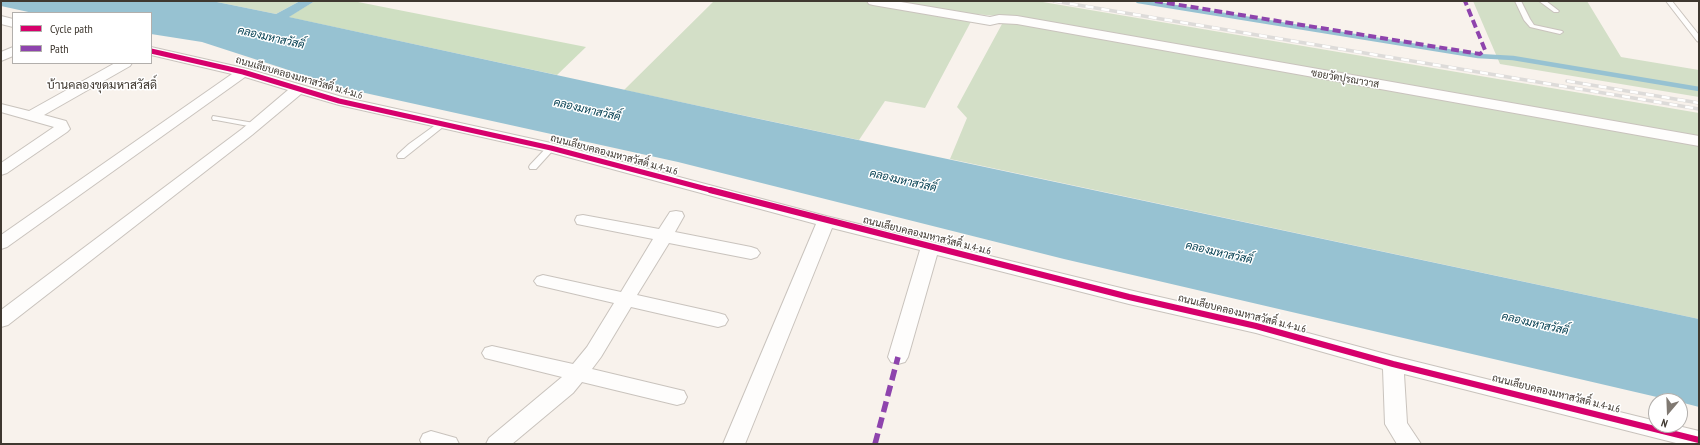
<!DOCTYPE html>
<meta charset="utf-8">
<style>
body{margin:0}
#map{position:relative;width:1700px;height:445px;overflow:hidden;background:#f8f2ec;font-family:"PT Sans Narrow",sans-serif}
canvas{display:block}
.frame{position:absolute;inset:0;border:2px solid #3f3830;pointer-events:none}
.legend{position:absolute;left:12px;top:12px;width:140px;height:52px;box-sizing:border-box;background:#fff;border:1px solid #b2afac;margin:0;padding:5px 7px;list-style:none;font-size:12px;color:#3f3830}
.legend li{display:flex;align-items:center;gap:8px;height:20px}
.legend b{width:20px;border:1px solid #b2afac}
.north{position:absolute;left:1648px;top:393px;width:40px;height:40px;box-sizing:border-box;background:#fff;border:1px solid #b2afac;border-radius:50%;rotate:199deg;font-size:11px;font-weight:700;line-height:16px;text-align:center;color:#3f3830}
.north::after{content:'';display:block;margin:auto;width:14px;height:18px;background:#807972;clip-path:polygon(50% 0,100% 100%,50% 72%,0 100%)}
</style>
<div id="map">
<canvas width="1700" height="445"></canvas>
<div class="frame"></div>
<ul class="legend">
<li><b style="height:5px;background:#d6006c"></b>Cycle path</li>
<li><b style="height:5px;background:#8e44ad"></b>Path</li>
</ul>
<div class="north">N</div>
</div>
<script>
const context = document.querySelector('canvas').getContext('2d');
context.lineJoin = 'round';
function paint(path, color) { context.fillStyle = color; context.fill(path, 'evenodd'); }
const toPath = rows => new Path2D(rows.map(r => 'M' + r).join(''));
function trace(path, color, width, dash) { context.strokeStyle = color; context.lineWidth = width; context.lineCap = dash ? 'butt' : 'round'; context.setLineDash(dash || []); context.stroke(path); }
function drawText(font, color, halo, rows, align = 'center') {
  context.font = font + ' "PT Sans Narrow",Sarabun,sans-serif'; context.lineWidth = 3; context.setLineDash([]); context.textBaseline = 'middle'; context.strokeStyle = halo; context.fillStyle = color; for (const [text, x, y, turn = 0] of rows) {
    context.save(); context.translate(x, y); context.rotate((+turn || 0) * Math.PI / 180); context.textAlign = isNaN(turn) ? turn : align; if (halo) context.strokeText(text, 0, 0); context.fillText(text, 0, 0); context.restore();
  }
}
const green = toPath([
 [212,1,300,1,276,14],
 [714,1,1037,1,1699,113,1699,137,1020,18,975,14,925,108,885,101,859,140,624,90],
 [1473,1,1587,1,1621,57,1699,70,1699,97,1500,64],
 [1015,23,1699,145,1699,319,950,159,967,118,957,107,1002,24]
]);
const forest = toPath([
 [315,1,353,1,586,47,557,75,288,17]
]);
const water = toPath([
 [1,1,212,1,276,14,300,1,315,1,289,17,750,117,1699,319,1699,407,1680,402,1680,401,1674,401,1064,259,678,162,347,89,202,42,151,34,151,13,33,13,1,6]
]);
const stream = toPath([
 [1138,1,1478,56,1513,58,1699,89]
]);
const lane = toPath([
 [1515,1,1521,1,1530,19,1534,25,1562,31,1563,32,1560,34,1530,27,1524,20,1515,1],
 [1539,1,1546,1,1559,11,1558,12,1554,12,1539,1],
 [1666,1,1672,1,1699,35,1699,42,1697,41,1666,1],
 [213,116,254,123,258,125,254,127,216,120,213,120,212,118,213,116],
 [441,121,444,121,448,123,404,158,398,158,397,156,398,154,409,144,441,121],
 [548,146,554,146,555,148,536,169,530,169,529,167,530,165,548,146]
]);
const street = toPath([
 [867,1,895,1,990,17,999,15,1017,16,1699,136,1699,146,1017,24,999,23,990,25,873,5,869,4,867,1],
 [1,16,13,19,13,27,1,24,1,16],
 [13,47,13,56,1,61,1,52,13,47],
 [151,47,248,69,342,97,551,143,826,216,1129,290,1256,319,1393,356,1656,421,1656,425,1674,425,1699,431,1699,444,1680,444,1404,374,1407,423,1421,444,1397,444,1385,424,1383,369,1256,333,1129,304,937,255,908,357,905,362,898,364,891,362,888,357,920,250,832,228,745,444,723,444,816,224,549,152,339,105,301,94,252,135,8,325,1,327,1,310,242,129,288,90,245,77,7,247,1,249,1,235,232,74,151,55,151,47],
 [115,63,132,63,130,66,44,115,66,121,70,129,67,132,7,173,1,175,1,163,54,127,1,112,1,104,29,111,115,63],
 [676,211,682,212,684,216,675,232,751,247,757,249,760,253,757,257,751,259,669,243,637,295,718,313,725,315,728,320,725,325,718,327,631,307,601,357,592,369,684,391,687,397,684,403,677,405,582,382,573,393,512,444,486,444,489,438,562,377,485,358,482,353,485,348,492,346,573,364,587,347,614,303,537,285,534,281,537,277,543,275,621,292,653,239,577,224,575,220,577,216,583,215,659,229,670,212,676,211],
 [431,431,456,438,459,444,422,444,420,440,423,434,431,431]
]);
const rail = toPath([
 [1054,1,1699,109],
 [1567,81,1699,103]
]);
const quietFar1 = toPath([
 [1155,1,1480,54,1485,50,1465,1]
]);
const quiet = toPath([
 [875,444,898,357]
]);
const cyclewayFar1 = toPath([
 [151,51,243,72,339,101,551,148,714,191]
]);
const cycleway = toPath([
 [710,190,1129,297,1256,326,1393,364,1699,440]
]);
const streetNames = [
 ["ถนนเลียบคลองมหาสวัสดิ์ ม.4-ม.6",299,78,16],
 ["ซอยวัดปุรณาวาส",1345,79,10],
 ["ถนนเลียบคลองมหาสวัสดิ์ ม.4-ม.6",614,155,15],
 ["ถนนเลียบคลองมหาสวัสดิ์ ม.4-ม.6",927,236,14],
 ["ถนนเลียบคลองมหาสวัสดิ์ ม.4-ม.6",1242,314,14],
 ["ถนนเลียบคลองมหาสวัสดิ์ ม.4-ม.6",1556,394,14]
];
const waterNames = [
 ["คลองมหาสวัสดิ์",271,38,13],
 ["คลองมหาสวัสดิ์",587,110,13],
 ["คลองมหาสวัสดิ์",903,181,13],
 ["คลองมหาสวัสดิ์",1219,253,13],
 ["คลองมหาสวัสดิ์",1535,324,13]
];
const quarterNames = [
 ["บ้านคลองขุดมหาสวัสดิ์",102,86]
];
paint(green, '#d3dfc7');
paint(forest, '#cfdfc2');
paint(water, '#97c2d2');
trace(stream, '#97c2d2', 4.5);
trace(lane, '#c9c3bd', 2);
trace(street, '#c9c3bd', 2);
paint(lane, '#fefdfc');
paint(street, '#fefdfc');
trace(rail, '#dddbd9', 3.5);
trace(rail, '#fff', 2.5, [8]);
trace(quietFar1, '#8e44ad', 4, [8, 4]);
trace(quiet, '#8e44ad', 5.5, [11, 5.5]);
trace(cyclewayFar1, '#d6006c', 5);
trace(cycleway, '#d6006c', 6);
drawText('10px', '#3f3830', '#fff', streetNames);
drawText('italic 11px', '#084254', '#fff', waterNames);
drawText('12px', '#3f3830', '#fff', quarterNames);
</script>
